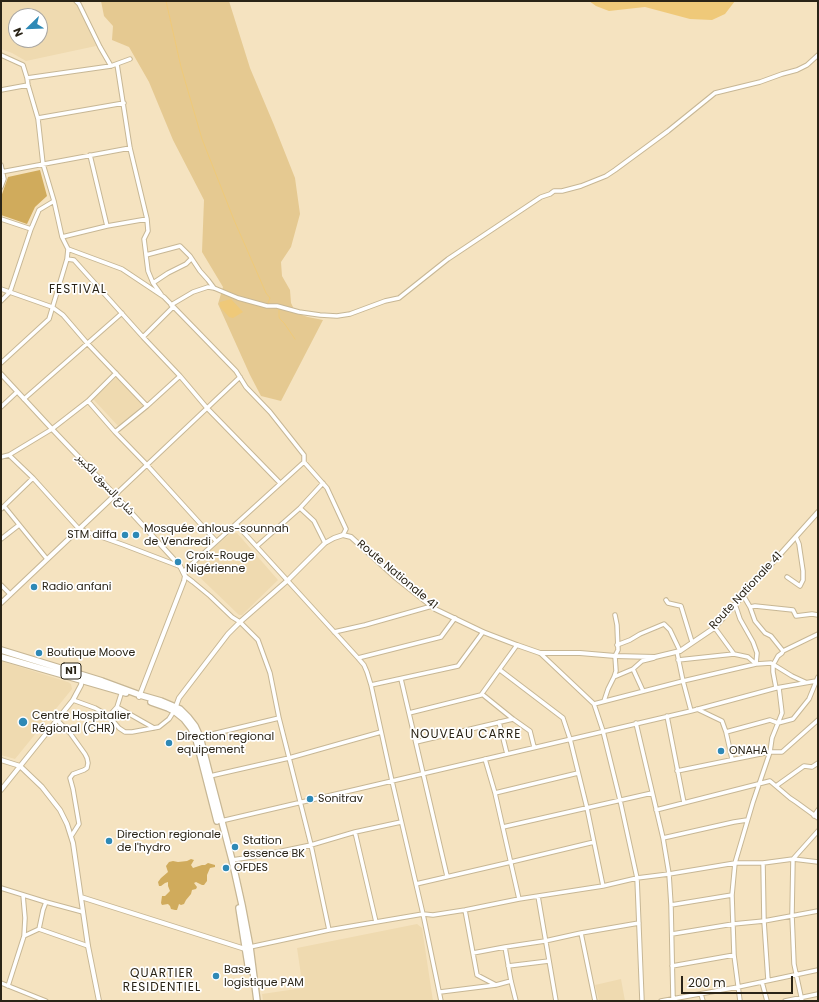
<!DOCTYPE html>
<meta charset="utf-8">
<style>
body{margin:0}
#map{position:relative;width:819px;height:1002px;overflow:hidden;background:#f5e3c0;font-family:Poppins,sans-serif}
canvas{display:block}
.frame{position:absolute;inset:0;border:2px solid #2a2417;pointer-events:none}
.north{position:absolute;left:8px;top:8px;width:40px;height:40px;box-sizing:border-box;background:#fff;border:1px solid #aaa7a2;border-radius:50%;rotate:247deg;font-size:11px;font-weight:700;line-height:16px;text-align:center;color:#2a2417}
.north::after{content:'';display:block;margin:auto;width:14px;height:18px;background:#2e89b6;clip-path:polygon(50% 0,100% 100%,50% 72%,0 100%)}
.scale{position:absolute;left:681px;top:976px;width:112px;height:18px;box-sizing:border-box;border:2px solid #2a2417;border-top:0;padding-left:5px;font-size:12px;line-height:14px;white-space:nowrap;color:#2a2417;-webkit-text-stroke:3px #fff;paint-order:stroke}
</style>
<div id="map">
<canvas width="819" height="1002"></canvas>
<div class="frame"></div>
<div class="north">N</div>
<div class="scale">200 m</div>
</div>
<script>
const context = document.querySelector('canvas').getContext('2d');
context.lineJoin = 'round';
function paint(path, color) { context.fillStyle = color; context.fill(path, 'evenodd'); }
const toPath = rows => new Path2D(rows.map(r => 'M' + r).join(''));
function trace(path, color, width, dash) { context.strokeStyle = color; context.lineWidth = width; context.lineCap = dash ? 'butt' : 'round'; context.setLineDash(dash || []); context.stroke(path); }
function drawText(font, color, halo, rows, align = 'center') {
  context.font = font + ' Poppins,"Noto Sans Arabic",sans-serif'; context.lineWidth = 3.5; context.setLineDash([]); context.textBaseline = 'middle'; context.strokeStyle = halo; context.fillStyle = color; for (const [text, x, y, turn = 0] of rows) {
    context.save(); context.translate(x, y); context.rotate((+turn || 0) * Math.PI / 180); context.textAlign = isNaN(turn) ? turn : align; if (halo) context.strokeText(text, 0, 0); context.fillText(text, 0, 0); context.restore();
  }
}
const built = toPath([
 [1,1,74,1,78,5,96,46,26,61,12,53,1,49],
 [16,16,40,16,40,40,16,40],
 [118,376,144,404,119,427,93,399],
 [231,533,237,533,278,580,242,615,239,615,190,568],
 [1,661,68,682,71,684,72,689,15,759,1,755],
 [417,924,422,928,433,1001,263,1001,262,994,303,988,297,948],
 [621,979,625,1001,599,1001,595,985]
]);
const green = toPath([
 [101,1,229,1,250,68,274,125,295,178,300,214,291,247,281,262,282,276,290,290,291,303,296,313,308,317,323,320,281,401,261,396,250,375,218,304,223,287,202,252,204,200,173,140,149,82,129,47,112,40,113,26,104,16]
]);
const forest = toPath([
 [40,170,47,196,35,207,27,224,1,215,1,197,8,177],
 [191,859,194,860,191,865,193,868,202,865,205,865,208,863,215,865,215,867,210,868,207,875,207,881,204,885,202,885,196,882,194,883,197,887,196,889,192,890,191,894,186,900,184,904,181,905,179,904,177,910,175,910,171,909,170,906,168,904,162,905,161,903,162,896,165,896,170,891,168,886,168,882,165,883,161,886,159,886,158,882,161,878,168,872,166,866,169,862,173,861,178,862,187,861]
]);
const water = toPath([
 [589,1,753,1,752,2,735,1,725,14,712,20,690,19,645,7,609,11,596,6],
 [231,299,243,312,233,318,229,317,220,307,220,302]
]);
const stream = toPath([
 [166,1,181,67,202,139,234,220,266,293,270,298,268,303,271,305],
 [277,307,279,309,279,317,280,319,284,323,295,339]
]);
const minor = toPath([
 [76,1,79,4,100,47,111,66],
 [1,55,23,65,27,78,28,85,38,119,43,164,54,201,62,237,68,249,67,259,49,319,1,363],
 [117,64,130,148,147,219,148,231,144,239,148,271,153,283,161,294],
 [27,78,111,66,130,59],
 [1,90,28,85],
 [38,118,124,103],
 [90,155,107,226],
 [1,165,4,179,1,187],
 [1,172,130,148],
 [1,219,31,229],
 [62,237,107,226,147,219],
 [68,249,122,269,164,297,236,371,246,387,270,412,304,455,304,462,183,572],
 [146,255,180,246,190,256,200,271,208,280,214,288],
 [67,259,74,260,143,337,180,376,207,408,280,483],
 [153,283,168,273,186,264,191,259],
 [1,289,52,307,63,315,87,343,147,406],
 [1,301,10,292,31,229,39,210,54,201],
 [171,305,193,292,208,287,214,288,238,298,267,306,277,306,299,312,320,315,337,316,350,314,385,301,399,298,448,259,541,197,550,194,554,191,562,191,581,186,606,176,615,170,668,131,715,93,760,82,782,74,797,70,807,65,818,55],
 [143,337,173,307],
 [24,399,122,313],
 [88,401,115,432,147,465,216,541],
 [1,407,17,392],
 [115,432,147,406,180,376],
 [9,455,33,478,79,529,124,545,179,566],
 [1,457,9,455,52,429,88,401,116,373],
 [304,462,327,488,346,529,343,535],
 [115,495,240,377],
 [4,506,47,559],
 [300,508,314,521,325,543],
 [1,509,33,478],
 [236,524,358,658,364,665,367,672,371,685,392,781,423,914,441,1001],
 [1,539,19,525],
 [257,546,300,508,323,483],
 [185,576,193,582,210,596,232,617,240,622,258,640,270,673,279,718,311,845,329,930],
 [787,577,800,586,803,580,803,571,799,544,796,537],
 [1,585,10,594],
 [743,595,750,607,755,621,765,633,771,636,783,651,782,653,778,656,773,665,773,672,776,688],
 [666,600,668,603,681,606,692,642],
 [735,604,740,619,753,642,757,653,756,664],
 [750,607,755,606,793,610,796,616,812,614,818,615],
 [715,628,734,654],
 [334,632,365,625,432,606],
 [617,645,630,640,640,634,664,624,670,630,680,651],
 [783,651,818,634],
 [677,652,683,681,691,711],
 [540,653,594,704,603,731,620,800,637,878,642,1001],
 [358,658,441,637,455,618],
 [678,660,734,654,748,657,756,664],
 [633,669,643,691],
 [500,670,563,718,570,739,587,808,603,886],
 [614,677,633,669,642,661,654,658],
 [401,679,447,876],
 [371,685,458,666,483,632],
 [122,691,117,707,154,728],
 [482,694,513,719,530,731,534,747],
 [73,700,95,708,109,716],
 [604,701,608,689,614,677,616,671,615,656,618,650,617,625,615,615],
 [594,704,683,681,756,664,771,663,792,676,805,682],
 [117,707,109,716,119,728,125,732,132,732,159,727,169,719,174,711],
 [697,709,722,721,726,732,732,759],
 [409,713,481,695,517,645],
 [667,716,684,803],
 [57,720,70,733,85,754,87,758,88,763,87,768,84,770,73,774,70,778,73,789,79,824,72,835],
 [499,722,507,754],
 [636,723,663,838,669,874,671,905,673,998],
 [726,732,770,720,778,723,793,719,809,699,818,677],
 [200,737,279,718],
 [416,742,513,719],
 [485,759,495,793,519,899],
 [677,771,770,752,782,752,818,720],
 [210,776,289,758,381,732],
 [776,786,804,766,812,767,818,763],
 [495,793,578,773],
 [656,810,770,781,790,798,796,802,818,818],
 [814,816,818,810],
 [221,821,691,711,776,688,816,681,818,682],
 [503,827,652,793],
 [355,832,376,922],
 [663,838,734,822,747,820],
 [232,860,258,856,311,845,355,832,401,822],
 [763,863,764,921,768,980],
 [416,884,511,862,594,842],
 [1,888,46,902,83,912],
 [23,895,25,918,24,936,39,929],
 [538,896,556,1001],
 [46,902,43,910,39,929,88,946],
 [671,905,732,895],
 [465,910,477,975,496,985],
 [581,933,595,1001],
 [672,934,733,924,764,921,818,911],
 [250,947,329,930,423,914,433,915,465,910,519,899,603,886,637,878,669,874,735,863,763,863,793,859,818,862],
 [505,947,511,981,516,1001],
 [473,953,505,947,545,941,581,933,639,923],
 [508,966,549,961],
 [672,966,734,955],
 [762,982,767,1001],
 [1,983,46,1001],
 [8,986,24,936],
 [440,992,496,985,511,981],
 [701,994,703,1001],
 [661,1001,738,987,818,970],
 [740,1001,734,955,732,895,735,863,753,802,770,752,772,738,782,713,779,688],
 [785,1001,818,994],
 [802,1001,794,964,792,915,793,859,818,831]
]);
const tertiary = toPath([
 [1,374,52,429,115,495,180,566,185,576,184,581,139,697],
 [1,603,115,495],
 [175,709,179,698,228,634,240,622,288,580,325,543,334,538,343,535,351,537,396,578,435,609,483,632,517,645,540,653,580,653,615,656,655,657,680,651,714,628,818,512],
 [1,760,20,766,42,787,60,810,67,824,73,843,88,946,99,1001],
 [1,790,73,700,81,685,82,679],
 [81,897,245,949]
]);
const trunk = toPath([
 [1,650,102,681,140,695,161,701,180,709,188,717,195,726,200,737,210,776,232,860,242,905,250,947,257,1001],
 [1,657,126,693],
 [151,702,168,708,174,711,184,719,191,728,196,739,217,821],
 [239,908,249,971]
]);
const markers = [
 [125,535,4,"#2e89b6"],
 [136,535,4,"#2e89b6"],
 [178,562,4,"#2e89b6"],
 [34,587,4,"#2e89b6"],
 [39,653,4,"#2e89b6"],
 [23,722,5,"#2e89b6"],
 [169,743,4,"#2e89b6"],
 [721,751,4,"#2e89b6"],
 [310,799,4,"#2e89b6"],
 [109,841,4,"#2e89b6"],
 [235,847,4,"#2e89b6"],
 [226,868,4,"#2e89b6"],
 [216,976,4,"#2e89b6"]
];
const shields = [
 [71,671,20]
];
const shieldNames = [
 ["N1",71,671]
];
const streetNames = [
 ["شارع السوق الكبير",105,485,47],
 ["Route Nationale 41",397,575,40],
 ["Route Nationale 41",746,591,-47]
];
const poiNames = [
 ["Mosquée ahlous-sounnah",144,529],
 ["de Vendredi",144,542],
 ["STM diffa",117,535,"right"],
 ["Croix-Rouge",186,556],
 ["Nigérienne",186,569],
 ["Radio anfani",42,587],
 ["Boutique Moove",47,653],
 ["Centre Hospitalier",32,716],
 ["Régional (CHR)",32,729],
 ["Direction regional",177,737],
 ["equipement",177,750],
 ["ONAHA",729,751],
 ["Sonitrav",318,799],
 ["Direction regionale",117,835],
 ["de l'hydro",117,848],
 ["Station",243,841],
 ["essence BK",243,854],
 ["OFDES",234,868],
 ["Base",224,970],
 ["logistique PAM",224,983]
];
const neighbourhoodNames = [
 ["FESTIVAL",78,290],
 ["NOUVEAU CARRE",466,735],
 ["QUARTIER",162,974],
 ["RESIDENTIEL",162,988]
];
paint(built, '#efdab0');
paint(green, '#e5c991');
paint(forest, '#d0ab5c');
paint(water, '#efc979');
trace(stream, '#efc979', 1);
trace(minor, '#c7b795', 5.5);
trace(tertiary, '#c7b795', 6);
trace(trunk, '#c7b795', 8);
trace(minor, '#fff', 3.5);
trace(tertiary, '#fff', 4);
trace(trunk, '#fff', 5.5);
for (const [x, y, r, color] of markers) { const dot = new Path2D(); dot.arc(x, y, r, 0, 2 * Math.PI); context.fillStyle = color; context.fill(dot); trace(dot, '#fff', 1.5); }
for (const [x, y, w] of shields) { const box = new Path2D(); box.roundRect(x - w / 2, y - 8, w, 16, 3); context.fillStyle = '#fff'; context.fill(box); trace(box, '#2a2417', 1); }
drawText('bold 10px', '#2a2417', null, shieldNames);
drawText('11px', '#2a2417', '#fff', streetNames);
drawText('11px', '#2a2417', '#fff', poiNames, 'left');
context.letterSpacing = '1px';
drawText('12px', '#2a2417', '#fff', neighbourhoodNames);
context.letterSpacing = '0px';
</script>
